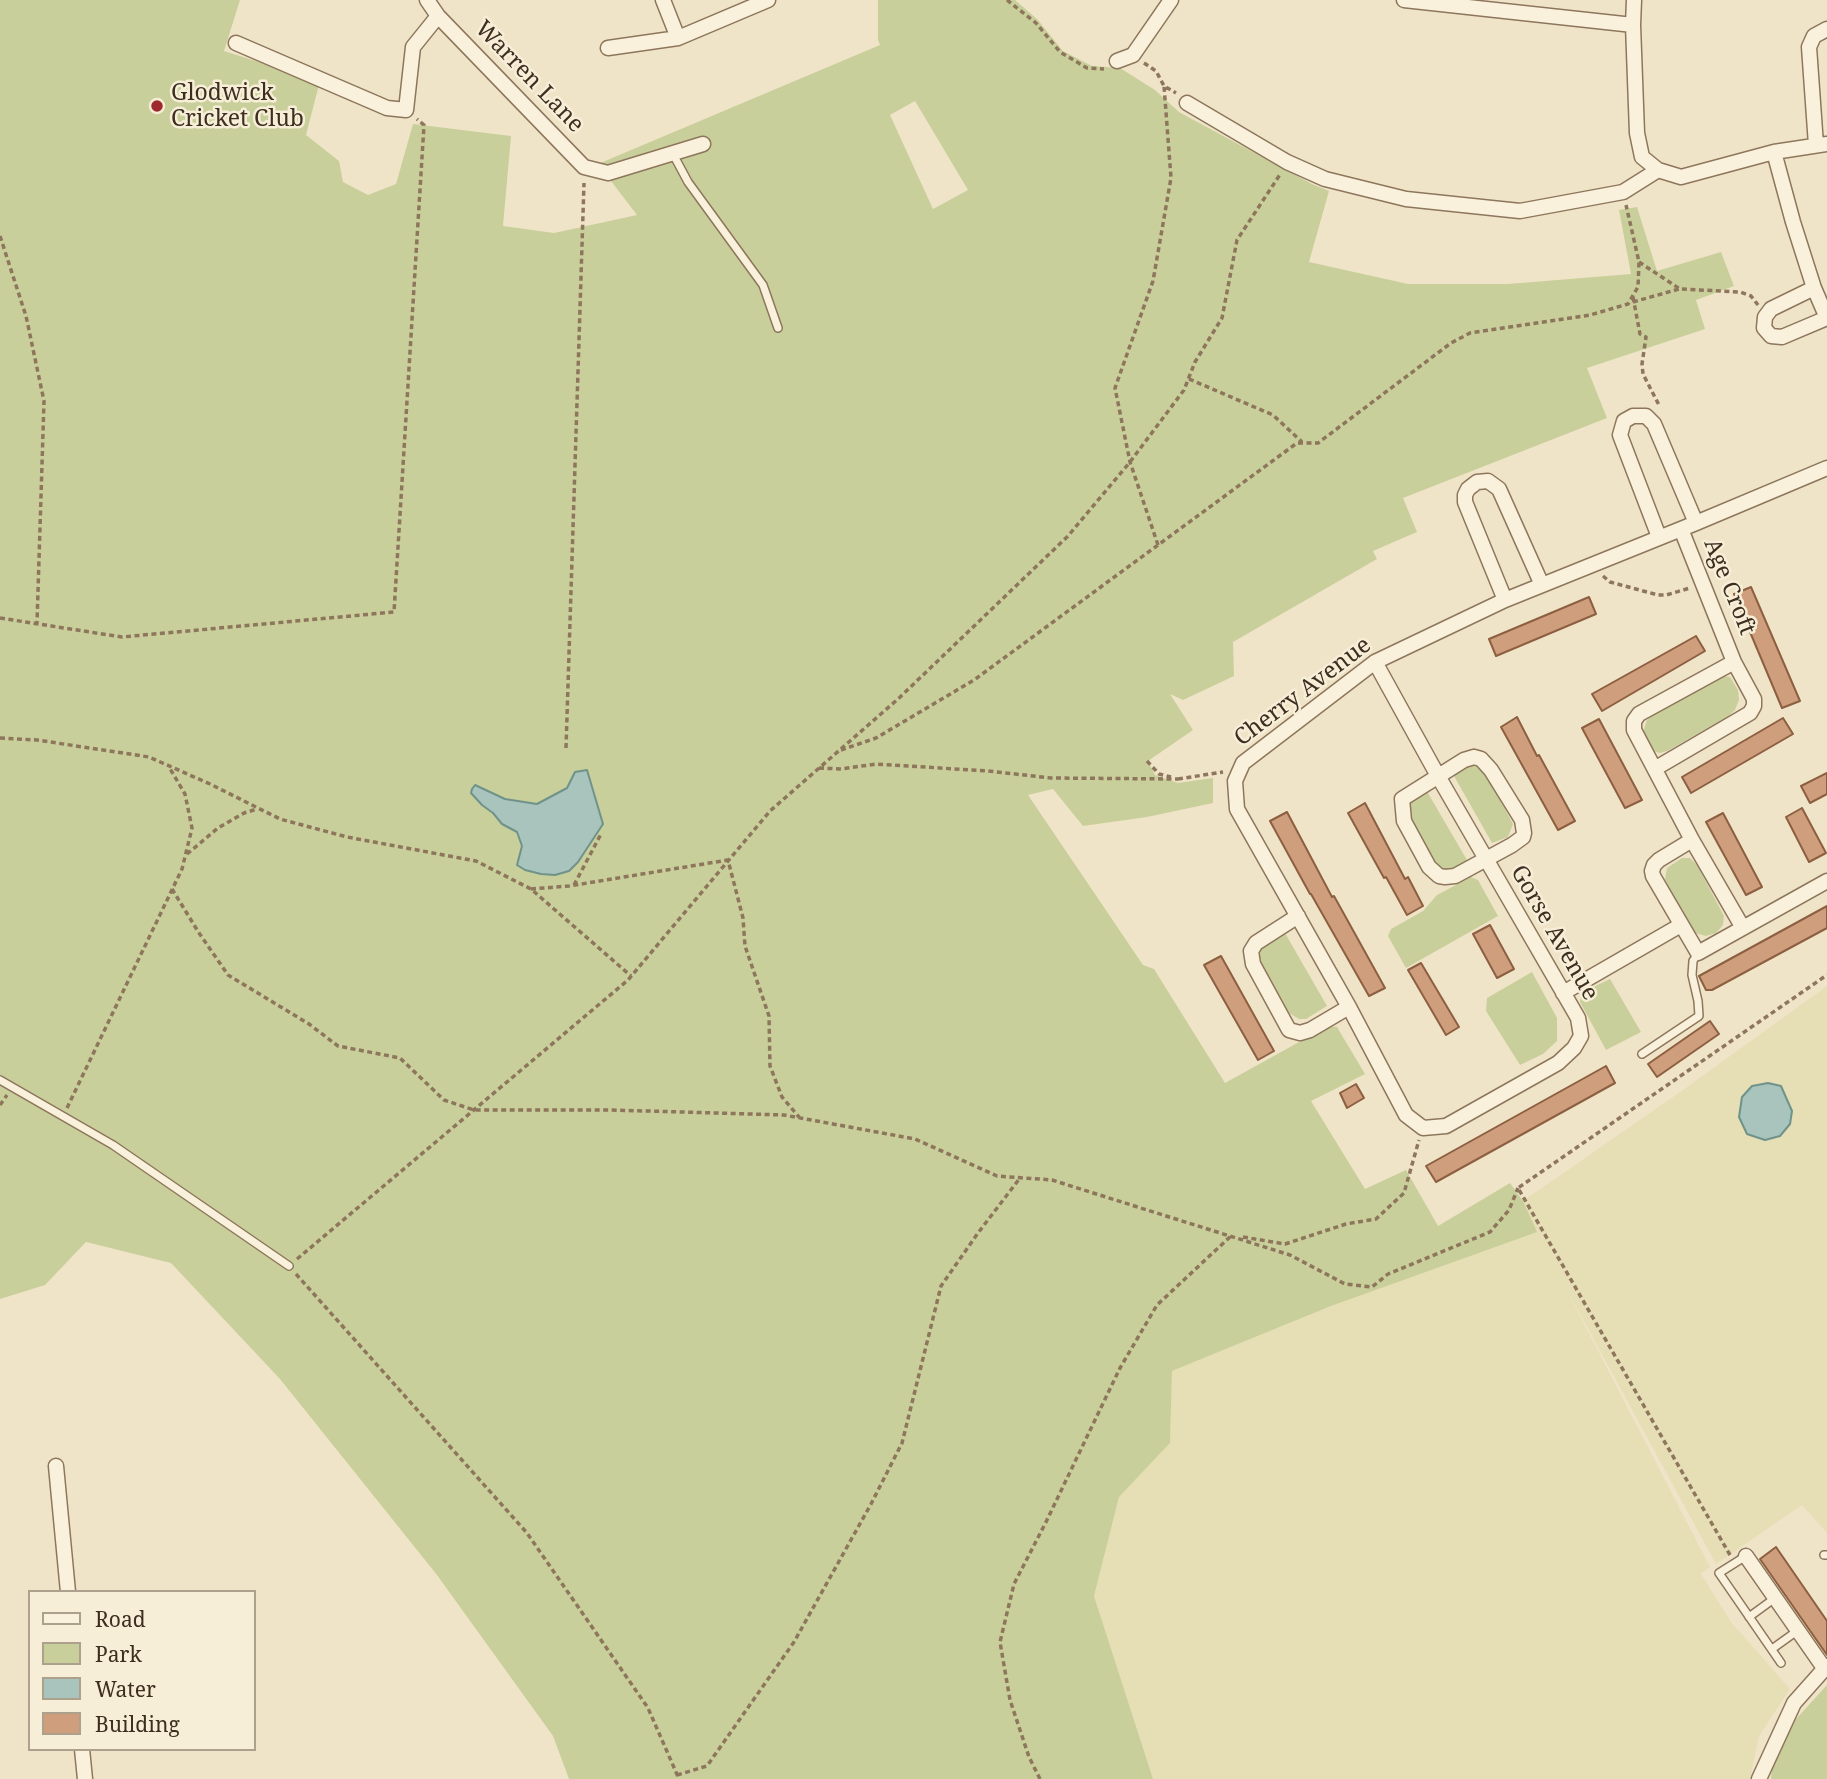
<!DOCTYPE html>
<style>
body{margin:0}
#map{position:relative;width:1827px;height:1779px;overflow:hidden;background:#f0e4c8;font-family:"Noto Serif",serif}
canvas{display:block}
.legend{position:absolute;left:28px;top:1590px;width:228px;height:161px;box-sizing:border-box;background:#f7eed8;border:2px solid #ada18e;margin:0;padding:9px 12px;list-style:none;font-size:21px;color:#3d2e20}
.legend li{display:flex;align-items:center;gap:14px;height:35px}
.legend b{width:35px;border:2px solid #ada18e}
</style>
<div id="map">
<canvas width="1827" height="1779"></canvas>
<ul class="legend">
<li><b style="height:9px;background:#faf1dc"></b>Road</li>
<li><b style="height:19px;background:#c9cf9b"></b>Park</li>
<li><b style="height:19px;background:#a9c4bc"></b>Water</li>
<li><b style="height:19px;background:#cf9f7d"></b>Building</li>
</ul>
</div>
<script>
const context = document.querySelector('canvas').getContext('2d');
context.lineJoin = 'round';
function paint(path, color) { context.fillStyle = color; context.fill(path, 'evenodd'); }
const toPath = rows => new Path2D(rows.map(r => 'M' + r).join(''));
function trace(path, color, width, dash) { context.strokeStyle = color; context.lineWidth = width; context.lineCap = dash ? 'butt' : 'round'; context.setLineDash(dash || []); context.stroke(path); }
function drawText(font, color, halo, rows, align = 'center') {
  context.font = font + ' "Noto Serif",serif'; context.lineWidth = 5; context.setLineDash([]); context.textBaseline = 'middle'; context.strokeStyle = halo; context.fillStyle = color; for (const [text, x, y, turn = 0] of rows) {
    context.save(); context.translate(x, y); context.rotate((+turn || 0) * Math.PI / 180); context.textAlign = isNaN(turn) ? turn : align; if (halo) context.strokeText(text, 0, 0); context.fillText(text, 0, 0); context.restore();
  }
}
const farmland = toPath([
 [1827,986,1827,1533,1802,1505,1716,1564,1562,1281,1710,1567,1701,1574,1731,1622,1790,1689,1759,1736,1750,1779,1153,1779,1094,1596,1119,1497,1170,1443,1172,1371,1331,1306,1536,1231,1523,1201,1683,1090]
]);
const green = toPath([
 [0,0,240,0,224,51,320,81,306,135,339,161,343,182,368,195,396,184,413,124,511,136,503,226,554,233,637,215,598,164,880,45,878,40,878,0,1015,0,1037,19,1063,51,1092,66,1120,68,1155,90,1179,112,1312,184,1329,191,1309,262,1408,284,1508,284,1631,274,1619,210,1637,207,1657,271,1721,252,1734,286,1696,300,1705,329,1587,368,1607,418,1403,498,1417,532,1373,551,1377,559,1233,642,1234,676,1183,700,1170,694,1193,730,1148,761,1155,775,1178,783,1213,778,1213,803,1147,817,1083,826,1053,789,1028,795,1143,965,1154,969,1225,1083,1328,1026,1337,1027,1365,1074,1311,1101,1365,1189,1406,1170,1438,1226,1510,1183,1523,1201,1537,1232,1331,1306,1172,1371,1170,1443,1119,1497,1094,1596,1153,1779,569,1779,553,1736,437,1575,280,1379,171,1263,86,1242,45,1285,0,1299],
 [915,101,968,190,933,209,890,115],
 [1723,676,1730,677,1738,690,1739,700,1735,710,1727,717,1667,751,1660,753,1653,751,1643,732,1647,720,1657,711],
 [1471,765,1479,768,1485,772,1513,824,1508,837,1492,843,1454,776,1454,772],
 [1425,788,1467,860,1458,868,1444,871,1436,867,1407,817,1407,805],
 [1682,858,1690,858,1697,865,1724,916,1723,925,1716,933,1706,936,1692,932,1665,879,1667,868],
 [1471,877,1478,880,1498,916,1406,968,1388,936,1391,929,1423,911,1437,895],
 [1285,933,1327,1006,1306,1019,1299,1019,1289,1013,1259,959,1258,950,1265,943],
 [1532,972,1557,1018,1557,1041,1543,1054,1520,1065,1486,1011,1487,998],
 [1610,979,1641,1032,1606,1050,1580,1002,1581,993],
 [1827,1685,1827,1779,1771,1779,1772,1764,1796,1719]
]);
const water = toPath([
 [587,770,603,824,578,862,569,871,555,875,541,874,525,870,517,865,522,846,517,832,502,824,493,813,482,805,471,793,472,789,475,785,505,799,537,804,567,788,575,772,587,770],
 [1768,1083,1781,1086,1792,1111,1790,1124,1780,1136,1765,1140,1747,1134,1739,1117,1742,1097,1752,1086,1768,1083]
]);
const building = toPath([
 [1751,587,1800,701,1782,708,1734,594,1751,587],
 [1589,597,1596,614,1496,656,1489,639,1589,597],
 [1696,636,1705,651,1602,711,1592,694,1696,636],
 [1517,717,1537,756,1539,755,1575,821,1558,830,1501,727,1517,717],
 [1783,718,1793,734,1691,793,1682,777,1783,718],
 [1599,719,1642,800,1625,808,1582,728,1599,719],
 [1827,773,1827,794,1810,803,1801,786,1827,773],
 [1365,803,1405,879,1408,877,1423,906,1407,915,1386,877,1384,878,1348,813,1365,803],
 [1802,808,1826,853,1809,862,1786,817,1802,808],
 [1287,812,1332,897,1334,896,1385,988,1369,996,1311,894,1310,894,1270,821,1287,812],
 [1723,813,1762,887,1746,895,1706,822,1723,813],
 [1827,906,1827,928,1712,990,1706,990,1699,976,1827,906],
 [1490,925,1514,969,1497,978,1473,934,1490,925],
 [1221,956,1274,1051,1258,1060,1204,965,1221,956],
 [1421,963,1459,1027,1446,1035,1408,970,1421,963],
 [1710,1021,1719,1034,1657,1077,1648,1064,1710,1021],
 [1606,1066,1615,1083,1436,1182,1426,1166,1606,1066],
 [1356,1084,1364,1098,1347,1108,1340,1093,1356,1084],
 [1776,1547,1827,1621,1827,1655,1760,1559,1776,1547]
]);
const path = toPath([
 [1007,0,1036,23,1060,52,1087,68,1104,69],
 [1144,63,1156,71,1164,86,1176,93],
 [0,236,26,316,44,401,37,623],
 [1639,262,1680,289,1740,292,1751,296,1758,305],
 [1633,297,1640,334,1646,337,1642,364,1643,374,1660,407],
 [1633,302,1679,289],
 [1189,379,1273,415,1302,442],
 [1158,545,1130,462,1115,388,1153,281,1171,178,1164,86],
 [1603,576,1610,582,1658,595,1666,595,1690,588],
 [0,618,122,637,394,612,424,125,417,119],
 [0,738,37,740,149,757,210,784,280,819,347,837,476,861,531,889,631,976],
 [566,748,584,183],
 [841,750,876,738,974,680,1297,443,1318,443,1451,343,1470,333,1590,315,1628,304,1638,287,1639,262,1626,205],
 [1147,761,1159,774,1171,777],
 [819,768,841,769,876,764,988,771,1051,778,1179,779],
 [1178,779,1223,772],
 [187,854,218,828,244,813,257,809],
 [574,885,601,834],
 [172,889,199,933,228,975,309,1024,338,1046,400,1058,444,1100,474,1110,612,1110,784,1115,915,1139,997,1176,1052,1180,1290,1255,1345,1284,1372,1287,1388,1274,1490,1232,1509,1210,1518,1188],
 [531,889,569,886,728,860,743,918,745,946,769,1016,770,1066,782,1097,799,1117],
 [0,1105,7,1095],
 [67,1108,182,869,192,828,185,794,169,767],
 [1243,1237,1285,1244,1346,1224,1376,1219,1404,1193,1419,1140],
 [297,1259,628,980,770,811,898,699,1068,536,1130,462,1184,390,1195,362,1222,318,1237,240,1281,173],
 [296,1274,527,1533,648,1708,679,1779],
 [1730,1555,1518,1188,1827,975],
 [677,1775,707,1766,794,1642,871,1504,902,1443,941,1286,978,1233,1020,1178],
 [1040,1779,1029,1757,1010,1700,1000,1642,1014,1584,1046,1522,1120,1368,1157,1305,1232,1235]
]);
const service = toPath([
 [673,154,688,182,763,285,778,328],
 [1642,1054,1699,1016,1698,1001,1692,975,1693,961,1698,953],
 [0,1080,113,1145,289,1266],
 [1824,1555,1827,1555],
 [1746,1556,1719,1573,1781,1663],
 [1749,1617,1775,1598],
 [1772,1649,1797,1631]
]);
const minor = toPath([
 [427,0,438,16,584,167,608,173,703,144],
 [663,0,678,38],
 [1404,0,1633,25],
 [1634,0,1633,25,1637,133,1642,157,1658,170,1681,177,1774,152,1827,144],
 [236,43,387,108,406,110,413,47,438,16],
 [608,48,678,38,768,0],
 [1117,61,1133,55,1171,0],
 [1187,103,1287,162,1325,179,1406,199,1520,211,1623,192,1658,170],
 [1816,145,1809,47,1814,36,1827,29],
 [1774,152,1793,222,1814,288,1827,318],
 [1814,288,1771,309,1765,317,1764,328,1771,336,1782,337,1827,318],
 [1681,529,1734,662,1639,714,1634,721,1634,730,1692,840,1743,928],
 [1659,537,1620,435,1624,421,1633,416,1646,416,1654,424,1696,523],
 [1505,600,1465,502,1465,495,1468,489,1477,482,1488,481,1499,489,1542,585],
 [1375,662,1438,776,1578,1018,1581,1036,1574,1048,1558,1063,1446,1126,1423,1128,1406,1115,1349,1007,1237,809,1235,781,1243,763,1375,662,1505,600,1696,523,1827,468],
 [1474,757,1481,759,1491,770,1522,820,1524,833,1523,837,1512,845,1455,876,1445,877,1439,876,1429,867,1404,821,1402,799,1464,760,1474,757],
 [1656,768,1750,713,1754,706,1754,699,1734,662],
 [1692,840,1659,860,1654,865,1652,871,1653,876,1698,953,1827,881],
 [1298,916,1256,943,1251,951,1253,964,1289,1030,1300,1033,1310,1030,1349,1007],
 [1563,993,1681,925],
 [56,1466,68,1592],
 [1746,1556,1824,1668],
 [82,1749,85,1779],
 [1759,1779,1794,1703,1827,1666]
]);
const markers = [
 [157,106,7,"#9e2a2b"]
];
const streetNames = [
 ["Warren Lane",529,77,46],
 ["Age Croft",1729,587,68],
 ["Cherry Avenue",1303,692,-37],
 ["Gorse Avenue",1554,933,60]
];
const poiNames = [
 ["Glodwick",171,93],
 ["Cricket Club",171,119]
];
paint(farmland, '#e6deb5');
paint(green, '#c9cf9b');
paint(water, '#a9c4bc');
trace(water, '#6f938a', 2);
paint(building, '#cf9f7d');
trace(building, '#8d5f41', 2);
trace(service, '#8d765c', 10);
trace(minor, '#8d765c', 17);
trace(path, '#8d765c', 3.5, [5, 3.5]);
trace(service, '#faf1dc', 7);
trace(minor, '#faf1dc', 14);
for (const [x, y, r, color] of markers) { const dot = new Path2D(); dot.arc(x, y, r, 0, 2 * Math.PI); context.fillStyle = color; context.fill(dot); trace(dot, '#f7eed8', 2.5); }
drawText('23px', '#3d2e20', '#f7eed8', streetNames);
drawText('23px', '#3d2e20', '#f7eed8', poiNames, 'left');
</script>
